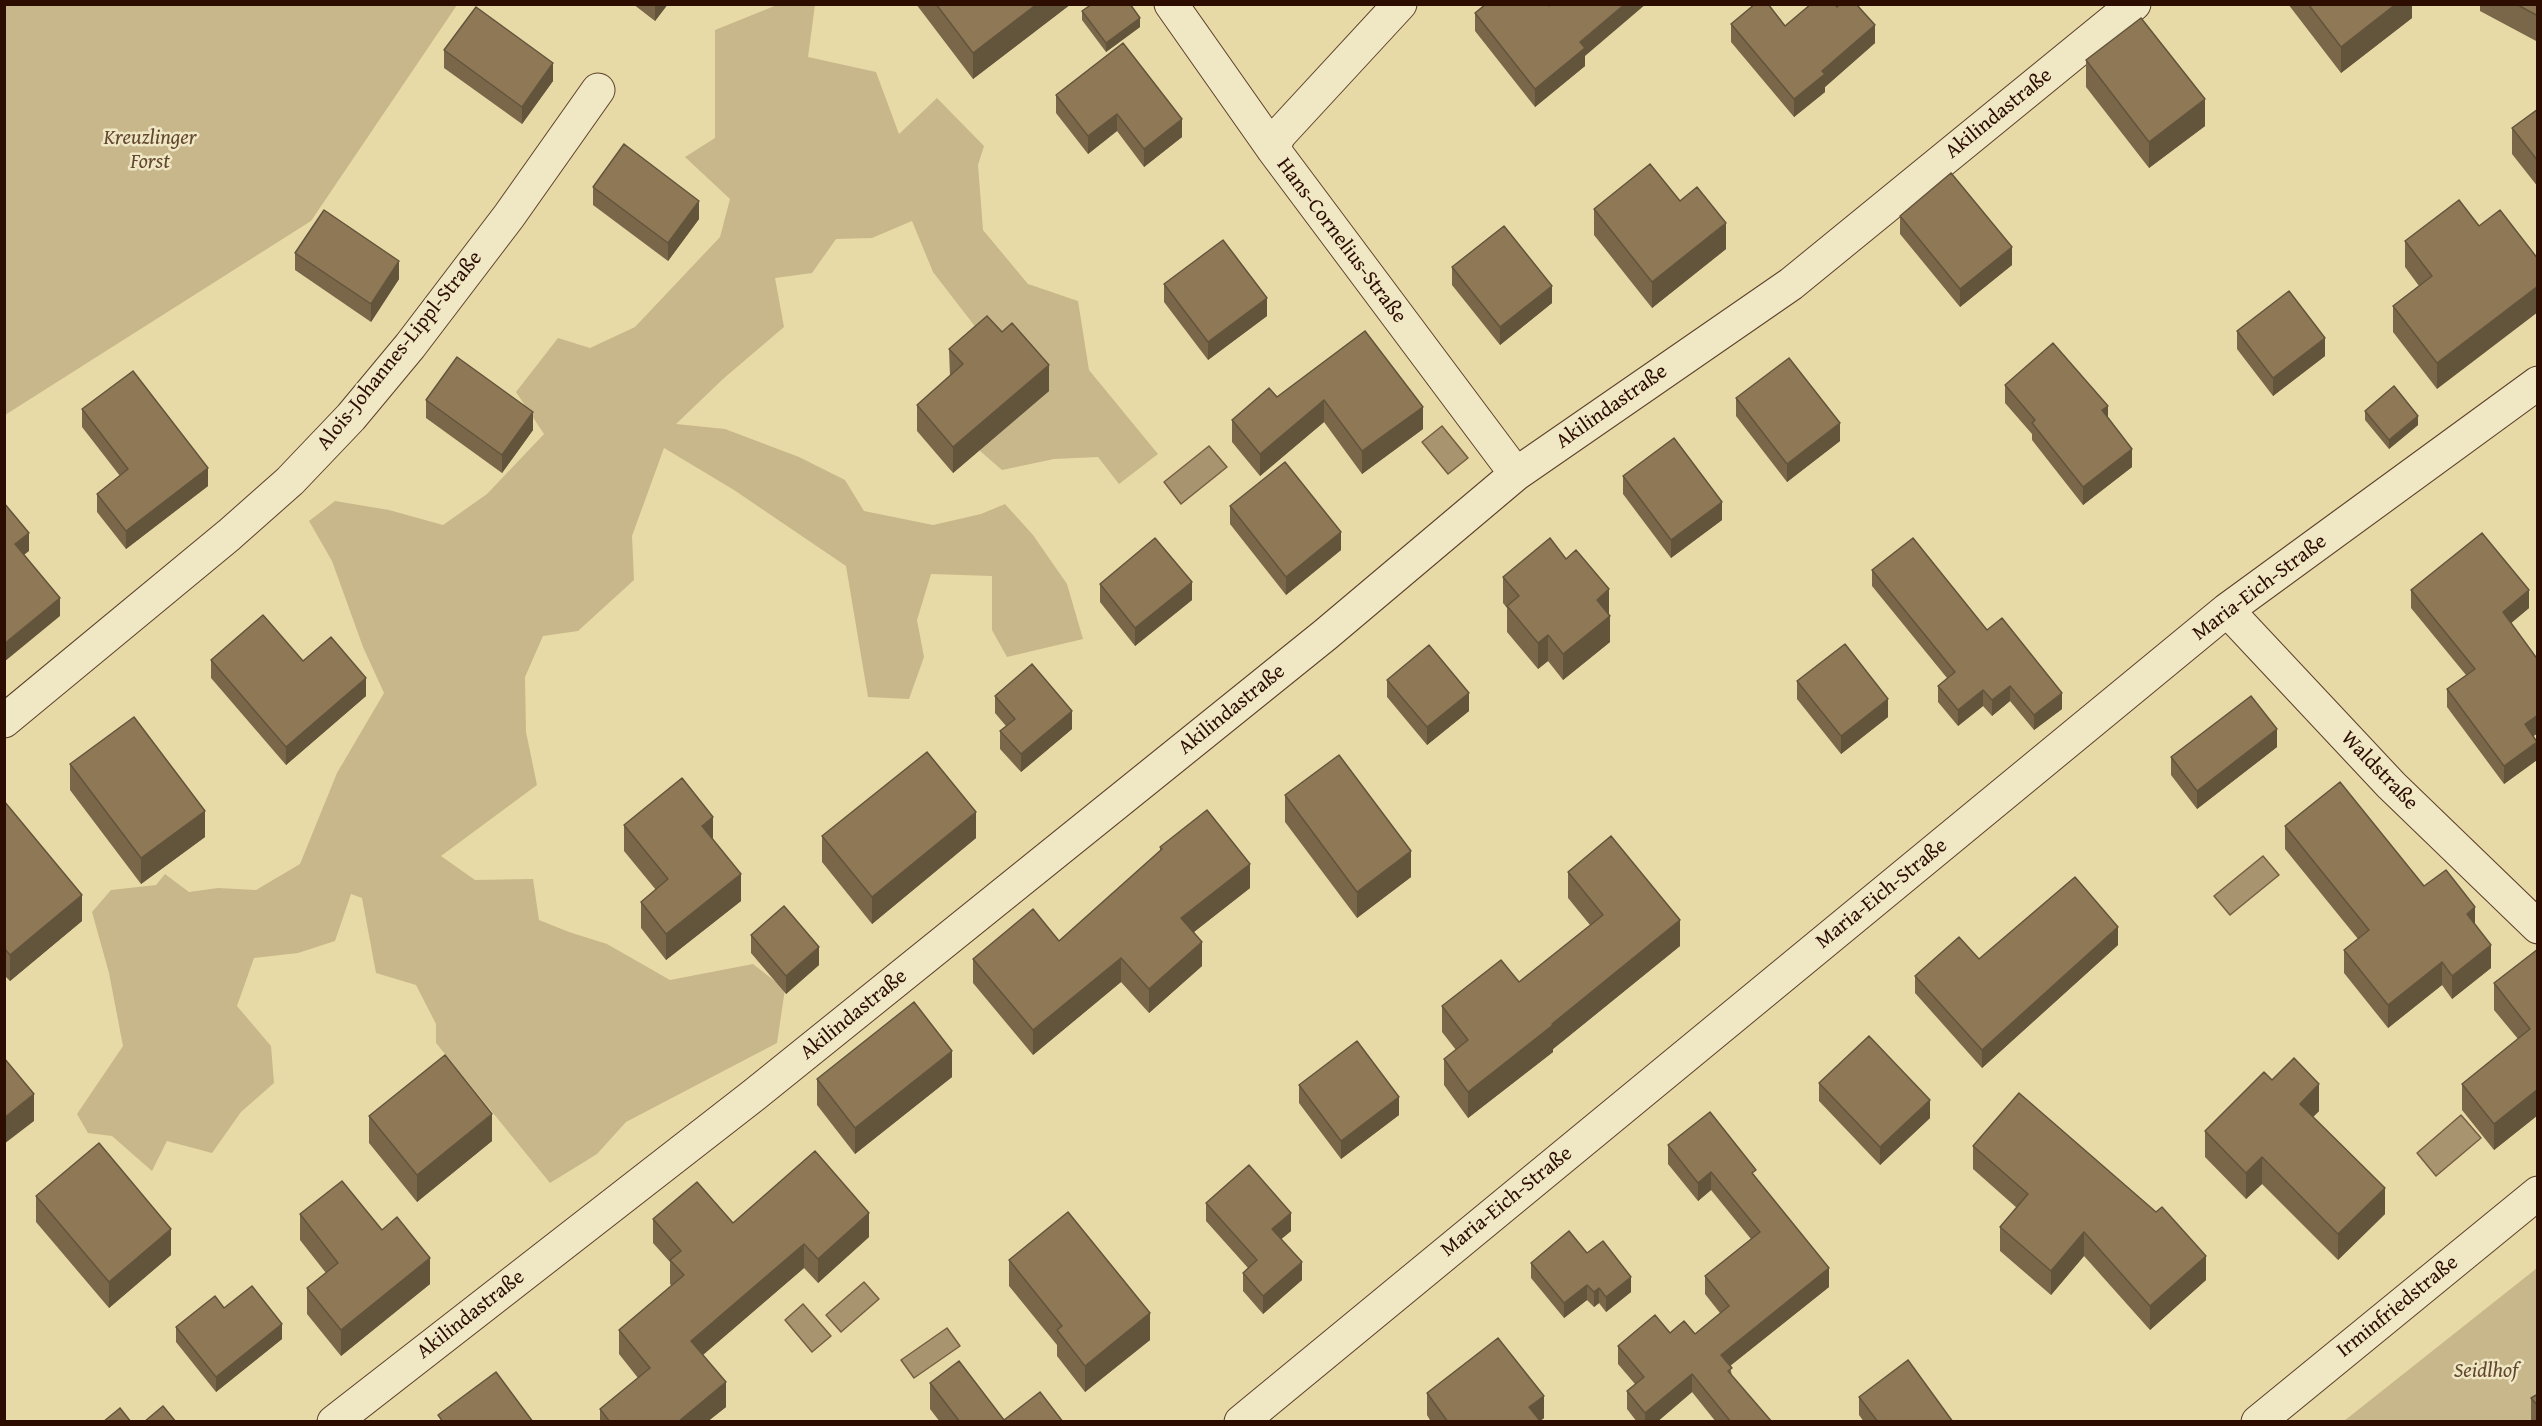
<!DOCTYPE html>
<meta charset="utf-8">
<style>
body{margin:0}
#map{position:relative;width:2542px;height:1426px;overflow:hidden;background:#e8daa6;font-family:"Gentium Book Plus",serif}
canvas{display:block}
.frame{position:absolute;inset:0;border:6px solid #2c0d00;pointer-events:none}
</style>
<div id="map">
<canvas width="2542" height="1426"></canvas>
<div class="frame"></div>
</div>
<script>
const context = document.querySelector('canvas').getContext('2d');
context.lineJoin = 'round';
function paint(path, color) { context.fillStyle = color; context.fill(path, 'evenodd'); }
const toPath = rows => new Path2D(rows.map(r => 'M' + r).join(''));
function trace(path, color, width, dash) { context.strokeStyle = color; context.lineWidth = width; context.lineCap = dash ? 'butt' : 'round'; context.setLineDash(dash || []); context.stroke(path); }
function drawText(font, color, halo, rows, align = 'center') {
  context.font = font + ' "Gentium Book Plus",serif'; context.lineWidth = 5; context.setLineDash([]); context.textBaseline = 'middle'; context.strokeStyle = halo; context.fillStyle = color; for (const [text, x, y, turn = 0] of rows) {
    context.save(); context.translate(x, y); context.rotate((+turn || 0) * Math.PI / 180); context.textAlign = isNaN(turn) ? turn : align; if (halo) context.strokeText(text, 0, 0); context.fillText(text, 0, 0); context.restore();
  }
}
const green = toPath([
 [5,4,457,4,457,5,311,221,5,415],
 [777,5,815,5,808,57,876,72,899,134,937,98,984,146,978,165,983,230,1028,284,1078,301,1089,370,1158,454,1119,484,1098,457,1054,459,1002,470,980,451,987,342,933,272,912,221,872,238,836,239,812,273,775,278,784,327,723,379,676,424,725,429,799,457,845,480,864,511,933,525,981,514,1005,504,1033,535,1067,584,1083,639,1007,657,992,630,992,576,931,574,917,620,924,657,909,699,868,697,846,566,734,490,664,448,632,536,634,580,578,631,543,636,525,677,526,732,537,785,441,856,475,880,533,879,539,920,569,932,607,944,670,980,753,964,785,989,777,1043,626,1122,597,1154,550,1183,436,1043,436,1024,416,985,376,973,362,898,351,894,335,941,298,953,254,958,237,1006,271,1046,274,1083,241,1112,212,1153,167,1141,152,1171,112,1136,88,1133,77,1114,123,1046,109,973,92,912,111,890,156,885,165,874,189,892,218,888,256,890,300,864,337,773,384,693,363,647,332,561,309,521,335,501,389,510,443,525,487,494,544,434,516,392,558,338,590,348,635,327,720,237,730,199,685,157,715,138,715,30],
 [2537,1268,2537,1421,2344,1421]
]);
const water = toPath([
 [1442,426,1468,458,1448,474,1422,442,1442,426],
 [1209,446,1227,467,1181,504,1164,482,1209,446],
 [2263,856,2279,875,2230,915,2214,896,2263,856],
 [2461,1115,2481,1138,2436,1176,2417,1153,2461,1115],
 [864,1282,879,1299,841,1332,826,1315,864,1282],
 [803,1304,831,1336,812,1352,785,1320,803,1304],
 [947,1328,960,1346,914,1378,901,1360,947,1328]
]);
const minor = toPath([
 [1171,4,1273,149,1516,474],
 [1273,149,1279,135,1400,4],
 [2227,610,2391,785,2538,927],
 [4,721,229,535,290,481,351,417,410,346,509,216,598,90],
 [334,1422,754,1095,1325,635,1516,474,1791,284,2134,4],
 [1241,1422,2227,610,2538,383],
 [2258,1422,2538,1193]
]);
const wall = toPath([
 [633,4,668,4,655,21],
 [916,4,1071,4,973,79],
 [2288,4,2412,4,2412,18,2341,73],
 [2480,4,2538,4,2538,42,2480,11],
 [1549,6,1585,56,1585,66,1535,107,1475,31,1475,13],
 [1082,11,1140,27,1106,52,1082,20],
 [1731,24,1785,26,1875,43,1825,87,1825,92,1794,117,1731,42],
 [1123,43,1182,137,1144,167,1117,131,1088,154,1056,113,1056,95],
 [444,50,553,81,522,124,444,68],
 [2086,60,2205,126,2149,168,2086,87],
 [2538,109,2538,187,2512,154,2512,128],
 [593,187,699,219,668,261,593,205],
 [1680,201,1726,249,1652,308,1594,235,1594,209],
 [1900,216,2012,265,1960,307,1900,234],
 [2479,226,2437,389,2393,332,2393,306,2419,286,2405,267,2405,241],
 [295,253,399,279,371,322,295,270],
 [1452,267,1552,303,1500,345,1452,285],
 [1164,284,1267,316,1208,360,1164,302],
 [1365,331,1423,429,1362,474,1324,422,1260,476,1232,442,1232,420,1277,397],
 [2237,331,2325,356,2273,396,2237,349],
 [949,349,1049,391,953,473,917,431,917,405,950,376],
 [2005,385,2108,418,2132,467,2083,505,2032,440,2032,434,2005,403],
 [1736,398,1840,441,1787,482,1736,416],
 [426,400,533,430,502,473,426,418],
 [82,409,208,486,126,549,97,512,97,494,120,476,82,427],
 [2365,411,2418,425,2389,449,2365,420],
 [1623,476,1722,520,1671,558,1623,494],
 [1230,506,1341,550,1286,595,1230,524],
 [1872,570,1987,630,2062,709,2034,730,2010,701,1992,716,1983,706,1958,726,1938,702,1938,686,1947,678,1872,586],
 [1503,577,1609,615,1610,642,1563,680,1548,661,1538,669,1507,632,1507,608,1503,603],
 [1100,584,1192,600,1135,646,1100,602],
 [2411,590,2529,608,2511,623,2538,660,2538,733,2533,736,2537,760,2504,784,2447,707,2447,689,2466,675,2411,608],
 [211,660,303,661,366,696,286,765,211,678],
 [1387,680,1469,711,1427,745,1387,697],
 [1797,681,1888,717,1841,754,1797,699],
 [995,696,1072,729,1021,772,1000,749,1000,731,1006,726,995,713],
 [2277,747,2197,809,2171,775,2171,757],
 [70,764,205,837,141,884,70,790],
 [1285,795,1411,877,1357,918,1285,822],
 [4,801,82,921,10,981,4,975],
 [624,825,713,840,741,901,666,960,641,928,641,902,656,890,624,851],
 [2285,826,2424,886,2475,925,2491,968,2452,999,2442,985,2388,1028,2344,973,2344,950,2358,939,2285,849],
 [822,836,976,838,872,924,822,862],
 [1160,847,1250,888,1194,932,1202,966,1149,1013,1121,982,1033,1055,973,983,973,959,1059,941,1160,851],
 [1568,872,1680,946,1553,1049,1553,1052,1468,1118,1444,1085,1444,1059,1456,1050,1442,1032,1442,1006,1519,982,1590,925,1568,898],
 [751,935,819,965,786,994,751,953],
 [2118,945,1982,1068,1915,993,1915,976,1979,959],
 [2538,949,2538,1115,2494,1150,2462,1110,2462,1084,2518,1039,2494,1010,2494,983],
 [952,1077,855,1154,817,1105,817,1079],
 [2272,1080,2319,1111,2313,1117,2385,1214,2338,1260,2262,1184,2246,1199,2205,1157,2205,1131],
 [1819,1083,1930,1118,1880,1165,1819,1101],
 [1299,1085,1399,1115,1341,1159,1299,1103],
 [369,1116,492,1141,417,1202,369,1143],
 [1668,1145,1756,1178,1829,1287,1730,1366,1732,1376,1772,1422,1716,1422,1692,1392,1657,1422,1637,1422,1627,1409,1627,1391,1635,1384,1618,1364,1618,1346,1670,1333,1695,1334,1720,1313,1705,1294,1705,1276,1751,1239,1711,1190,1698,1201,1668,1164],
 [1973,1146,2206,1280,2150,1330,2084,1256,2051,1295,2000,1251,2000,1227,2017,1208,1973,1169],
 [36,1196,171,1255,109,1308,36,1222],
 [1206,1203,1291,1231,1281,1239,1302,1280,1263,1314,1243,1291,1243,1273,1248,1268,1206,1221],
 [300,1214,382,1230,430,1284,341,1356,307,1314,307,1288,326,1273,300,1240],
 [653,1219,733,1223,869,1237,818,1283,804,1268,703,1355,726,1407,707,1422,600,1422,600,1409,638,1378,619,1354,619,1330,672,1286,670,1284,670,1262,653,1243],
 [1587,1253,1631,1292,1606,1312,1599,1303,1594,1307,1587,1300,1564,1318,1531,1278,1531,1263],
 [1009,1260,1150,1340,1085,1392,1057,1356,1057,1345,1009,1286],
 [224,1308,282,1339,216,1392,176,1342,176,1327],
 [930,1383,1004,1420,1063,1422,940,1422,930,1409],
 [1427,1393,1544,1418,1540,1421,1541,1422,1431,1422,1427,1415],
 [2538,1394,2538,1422,2531,1422,2531,1398],
 [1859,1397,1953,1422,1864,1422,1859,1415]
]);
const shadedWall = toPath([
 [655,4,668,4,655,21],
 [1037,4,1071,4,973,79,973,53],
 [1625,4,1646,4,1585,56,1585,66,1535,107,1535,89,1580,42],
 [2396,4,2412,4,2412,18,2341,73,2341,47],
 [1140,18,1140,27,1106,52,1106,43],
 [1875,25,1875,43,1825,87,1825,92,1794,117,1794,99,1822,71],
 [553,63,553,81,522,124,522,107],
 [2205,99,2205,126,2149,168,2149,142],
 [1117,114,1117,131,1088,154,1088,136],
 [1182,119,1182,137,1144,167,1144,149],
 [699,201,699,219,668,261,668,243],
 [1726,223,1726,249,1652,308,1652,282],
 [2012,247,2012,265,1960,307,1960,289],
 [399,261,399,279,371,322,371,304],
 [1552,286,1552,303,1500,345,1500,327],
 [2538,286,2538,312,2437,389,2437,363],
 [1267,298,1267,316,1208,360,1208,342],
 [2325,338,2325,356,2273,396,2273,378],
 [1049,365,1049,391,953,473,953,447],
 [1324,400,1324,422,1260,476,1260,454],
 [2108,406,2108,423,2102,410],
 [1423,407,1423,429,1362,474,1362,451],
 [533,412,533,430,502,473,502,455],
 [2418,416,2418,425,2389,449,2389,440],
 [1840,423,1840,441,1787,482,1787,464],
 [2132,449,2132,467,2083,505,2083,487],
 [208,468,208,486,126,549,126,531],
 [1722,502,1722,520,1671,558,1671,540],
 [1341,532,1341,550,1286,595,1286,577],
 [29,533,29,551,15,562,15,544],
 [1192,582,1192,600,1135,646,1135,628],
 [1609,589,1609,616,1597,600],
 [2529,590,2529,608,2503,630,2503,612],
 [60,598,60,616,4,662,4,644],
 [1610,616,1610,642,1563,680,1563,654],
 [1548,635,1548,661,1538,669,1538,643],
 [366,678,366,696,286,765,286,747],
 [2010,686,2010,701,1992,716,1992,700],
 [1983,690,1983,706,1958,726,1958,710],
 [1469,693,1469,711,1427,745,1427,727],
 [2062,693,2062,709,2034,730,2034,715],
 [1888,699,1888,717,1841,754,1841,736],
 [1072,711,1072,729,1021,772,1021,754],
 [2538,715,2538,733,2525,742,2525,724],
 [2277,729,2277,747,2197,809,2197,791],
 [2537,742,2537,760,2504,784,2504,766],
 [205,811,205,837,141,884,141,858],
 [976,812,976,838,872,924,872,897],
 [713,817,713,844,702,826],
 [1411,851,1411,877,1357,918,1357,892],
 [1250,864,1250,888,1181,942,1181,918],
 [741,874,741,901,666,960,666,934],
 [82,895,82,921,10,981,10,955],
 [2475,907,2475,930,2467,914],
 [1680,920,1680,946,1553,1049,1553,1052,1468,1118,1468,1092],
 [2118,927,2118,945,1982,1068,1982,1050],
 [1202,942,1202,966,1149,1013,1149,989],
 [2491,945,2491,968,2452,999,2452,976],
 [819,947,819,965,786,994,786,976],
 [1121,958,1121,982,1033,1055,1033,1030],
 [2442,962,2442,985,2388,1028,2388,1005],
 [952,1051,952,1077,855,1154,855,1128],
 [2319,1084,2319,1111,2300,1130,2300,1104],
 [2538,1089,2538,1115,2494,1150,2494,1124],
 [34,1094,34,1121,4,1144,4,1118],
 [1399,1097,1399,1115,1341,1159,1341,1141],
 [1930,1100,1930,1118,1880,1165,1880,1147],
 [492,1114,492,1141,417,1202,417,1175],
 [2262,1157,2262,1184,2246,1199,2246,1173],
 [1711,1172,1711,1190,1698,1201,1698,1183],
 [2385,1188,2385,1214,2338,1260,2338,1234],
 [869,1213,869,1237,818,1283,818,1259],
 [1291,1213,1291,1231,1272,1247,1272,1229],
 [171,1229,171,1255,109,1308,109,1282],
 [2084,1232,2084,1256,2051,1295,2051,1271],
 [804,1244,804,1268,691,1365,691,1341],
 [2206,1256,2206,1280,2150,1330,2150,1306],
 [430,1258,430,1284,341,1356,341,1330],
 [1302,1262,1302,1280,1263,1314,1263,1296],
 [1829,1268,1829,1287,1721,1373,1721,1355],
 [1631,1277,1631,1292,1606,1312,1606,1297],
 [1587,1285,1587,1300,1564,1318,1564,1303],
 [1599,1288,1599,1303,1594,1307,1594,1292],
 [1150,1313,1150,1340,1085,1392,1085,1366],
 [282,1324,282,1339,216,1392,216,1377],
 [1692,1374,1692,1392,1657,1422,1645,1422,1645,1413],
 [726,1382,726,1407,707,1422,678,1422],
 [1544,1396,1544,1418,1539,1422,1529,1407]
]);
const building = toPath([
 [936,4,1037,4,973,53,936,4],
 [1092,4,1130,4,1140,18,1106,43,1082,11,1092,4],
 [1486,4,1548,4,1549,6,1551,4,1625,4,1580,42,1585,48,1535,89,1475,13,1486,4],
 [1755,4,1768,4,1785,26,1811,4,1835,4,1837,7,1839,4,1856,4,1875,25,1822,71,1825,74,1794,99,1731,24,1755,4],
 [2308,4,2396,4,2341,47,2308,4],
 [2516,4,2538,4,2538,16,2516,4],
 [476,7,553,63,522,107,444,50,476,7],
 [2141,18,2205,99,2149,142,2086,60,2141,18],
 [1123,43,1182,119,1144,149,1117,114,1088,136,1056,95,1123,43],
 [2538,109,2538,161,2512,128,2538,109],
 [624,144,699,201,668,243,593,187,624,144],
 [1650,164,1680,201,1697,187,1726,223,1652,282,1594,209,1650,164],
 [1951,173,2012,247,1960,289,1900,216,1951,173],
 [2459,200,2479,226,2500,210,2538,259,2538,286,2437,363,2393,306,2432,276,2405,241,2459,200],
 [324,210,399,261,371,304,295,253,324,210],
 [1504,226,1552,286,1500,327,1452,267,1504,226],
 [1223,240,1267,298,1208,342,1164,284,1223,240],
 [2289,291,2325,338,2273,378,2237,331,2289,291],
 [987,316,1002,332,1012,323,1049,365,953,447,917,405,963,364,949,349,987,316],
 [1365,331,1423,407,1362,451,1324,400,1260,454,1232,420,1269,388,1277,397,1365,331],
 [2053,343,2108,406,2102,410,2132,449,2083,487,2032,423,2035,420,2005,385,2053,343],
 [457,357,533,412,502,455,426,400,457,357],
 [1789,358,1840,423,1787,464,1736,398,1789,358],
 [133,371,208,468,126,531,97,494,128,469,82,409,133,371],
 [2394,386,2418,416,2389,440,2365,411,2394,386],
 [1674,438,1722,502,1671,540,1623,476,1674,438],
 [1285,462,1341,532,1286,577,1230,506,1285,462],
 [4,503,29,533,15,544,60,598,4,644,4,503],
 [2482,533,2529,590,2503,612,2538,660,2538,715,2525,724,2537,742,2504,766,2447,689,2475,669,2411,590,2482,533],
 [1155,538,1192,582,1135,628,1100,584,1155,538],
 [1550,538,1566,559,1576,550,1609,589,1597,600,1610,616,1563,654,1548,635,1538,643,1507,606,1519,596,1503,577,1550,538],
 [1913,538,1987,630,2002,618,2062,693,2034,715,2010,686,1992,700,1983,690,1958,710,1938,686,1955,672,1872,570,1913,538],
 [263,615,303,661,331,637,366,678,286,747,211,660,263,615],
 [1845,644,1888,699,1841,736,1797,681,1845,644],
 [1429,645,1469,693,1427,727,1387,680,1429,645],
 [1032,664,1072,711,1021,754,1000,731,1015,719,995,696,1032,664],
 [2251,696,2277,729,2197,791,2171,757,2251,696],
 [134,717,205,811,141,858,70,764,134,717],
 [927,752,976,812,872,897,822,836,927,752],
 [1339,755,1411,851,1357,892,1285,795,1339,755],
 [682,778,713,817,702,826,741,874,666,934,641,902,668,879,624,825,682,778],
 [2340,782,2424,886,2446,870,2475,907,2467,914,2491,945,2452,976,2442,962,2388,1005,2344,950,2369,930,2285,826,2340,782],
 [4,801,82,895,10,955,4,948,4,801],
 [1207,810,1250,864,1181,918,1202,942,1149,989,1121,958,1033,1030,973,959,1033,909,1059,941,1162,849,1160,847,1207,810],
 [1611,836,1680,920,1552,1024,1553,1025,1468,1092,1444,1059,1468,1040,1442,1006,1501,960,1519,982,1603,915,1568,872,1611,836],
 [2075,877,2118,927,1982,1050,1915,976,1959,937,1979,959,2075,877],
 [784,906,819,947,786,976,751,935,784,906],
 [2538,949,2538,1089,2494,1124,2462,1084,2530,1029,2494,983,2538,949],
 [914,1002,952,1051,855,1128,817,1079,914,1002],
 [1869,1036,1930,1100,1880,1147,1819,1083,1869,1036],
 [1357,1041,1399,1097,1341,1141,1299,1085,1357,1041],
 [445,1055,492,1114,417,1175,369,1116,445,1055],
 [4,1058,34,1094,4,1118,4,1058],
 [2294,1058,2319,1084,2300,1104,2385,1188,2338,1234,2262,1157,2246,1173,2205,1131,2264,1072,2272,1080,2294,1058],
 [2019,1093,2156,1212,2162,1207,2206,1256,2150,1306,2084,1232,2051,1271,2000,1227,2028,1194,1973,1146,2019,1093],
 [1710,1112,1756,1170,1752,1173,1829,1268,1721,1355,1732,1368,1728,1371,1772,1422,1731,1422,1692,1374,1645,1413,1627,1391,1644,1377,1618,1346,1655,1315,1670,1333,1684,1321,1695,1334,1729,1306,1705,1276,1760,1232,1711,1172,1698,1183,1668,1145,1710,1112],
 [99,1143,171,1229,109,1282,36,1196,99,1143],
 [815,1151,869,1213,818,1259,804,1244,691,1341,726,1382,678,1422,610,1422,600,1409,650,1368,619,1330,684,1275,670,1260,681,1251,653,1219,697,1182,733,1223,815,1151],
 [1249,1165,1291,1213,1272,1229,1302,1262,1263,1296,1243,1273,1257,1260,1206,1203,1249,1165],
 [342,1181,382,1230,397,1217,430,1258,341,1330,307,1288,338,1263,300,1214,342,1181],
 [1068,1212,1150,1313,1085,1366,1057,1330,1062,1326,1009,1260,1068,1212],
 [1569,1231,1587,1253,1603,1241,1631,1277,1606,1297,1599,1288,1594,1292,1587,1285,1564,1303,1531,1263,1569,1231],
 [252,1286,282,1324,216,1377,176,1327,215,1296,224,1308,252,1286],
 [1498,1338,1544,1396,1529,1407,1541,1422,1448,1422,1427,1393,1498,1338],
 [1908,1360,1953,1422,1878,1422,1859,1397,1908,1360],
 [959,1361,1004,1420,1040,1392,1063,1422,960,1422,930,1383,959,1361],
 [496,1372,533,1422,443,1422,438,1415,496,1372],
 [2538,1394,2538,1406,2531,1398,2538,1394],
 [163,1406,176,1422,144,1422,163,1406],
 [120,1408,131,1422,103,1422,120,1408]
]);
const streetNames = [
 ["Akilindastraße",1999,114,-39],
 ["Hans-Cornelius-Straße",1341,241,53],
 ["Alois-Johannes-Lippl-Straße",400,351,-51],
 ["Akilindastraße",1612,407,-35],
 ["Maria-Eich-Straße",2260,588,-37],
 ["Akilindastraße",1232,710,-39],
 ["Waldstraße",2379,771,46],
 ["Maria-Eich-Straße",1882,894,-39],
 ["Akilindastraße",854,1015,-39],
 ["Maria-Eich-Straße",1507,1202,-39],
 ["Irminfriedstraße",2398,1307,-39],
 ["Akilindastraße",471,1315,-38]
];
const parkNames = [
 ["Kreuzlinger",150,139],
 ["Forst",150,163],
 ["Seidlhof",2486,1372]
];
paint(green, '#c8b78a');
paint(water, '#a8946e');
trace(water, '#765e42', 1.5);
trace(minor, '#5b402a', 35);
trace(minor, '#f0e7c5', 33);
paint(wall, '#7a674a');
paint(shadedWall, '#63543c');
paint(building, '#8e7856');
trace(building, '#63543c', 1.5);
drawText('21px', '#2c0d00', '#f0e7c5', streetNames);
drawText('italic 21px', '#634830', '#f0e7c5', parkNames);
</script>
